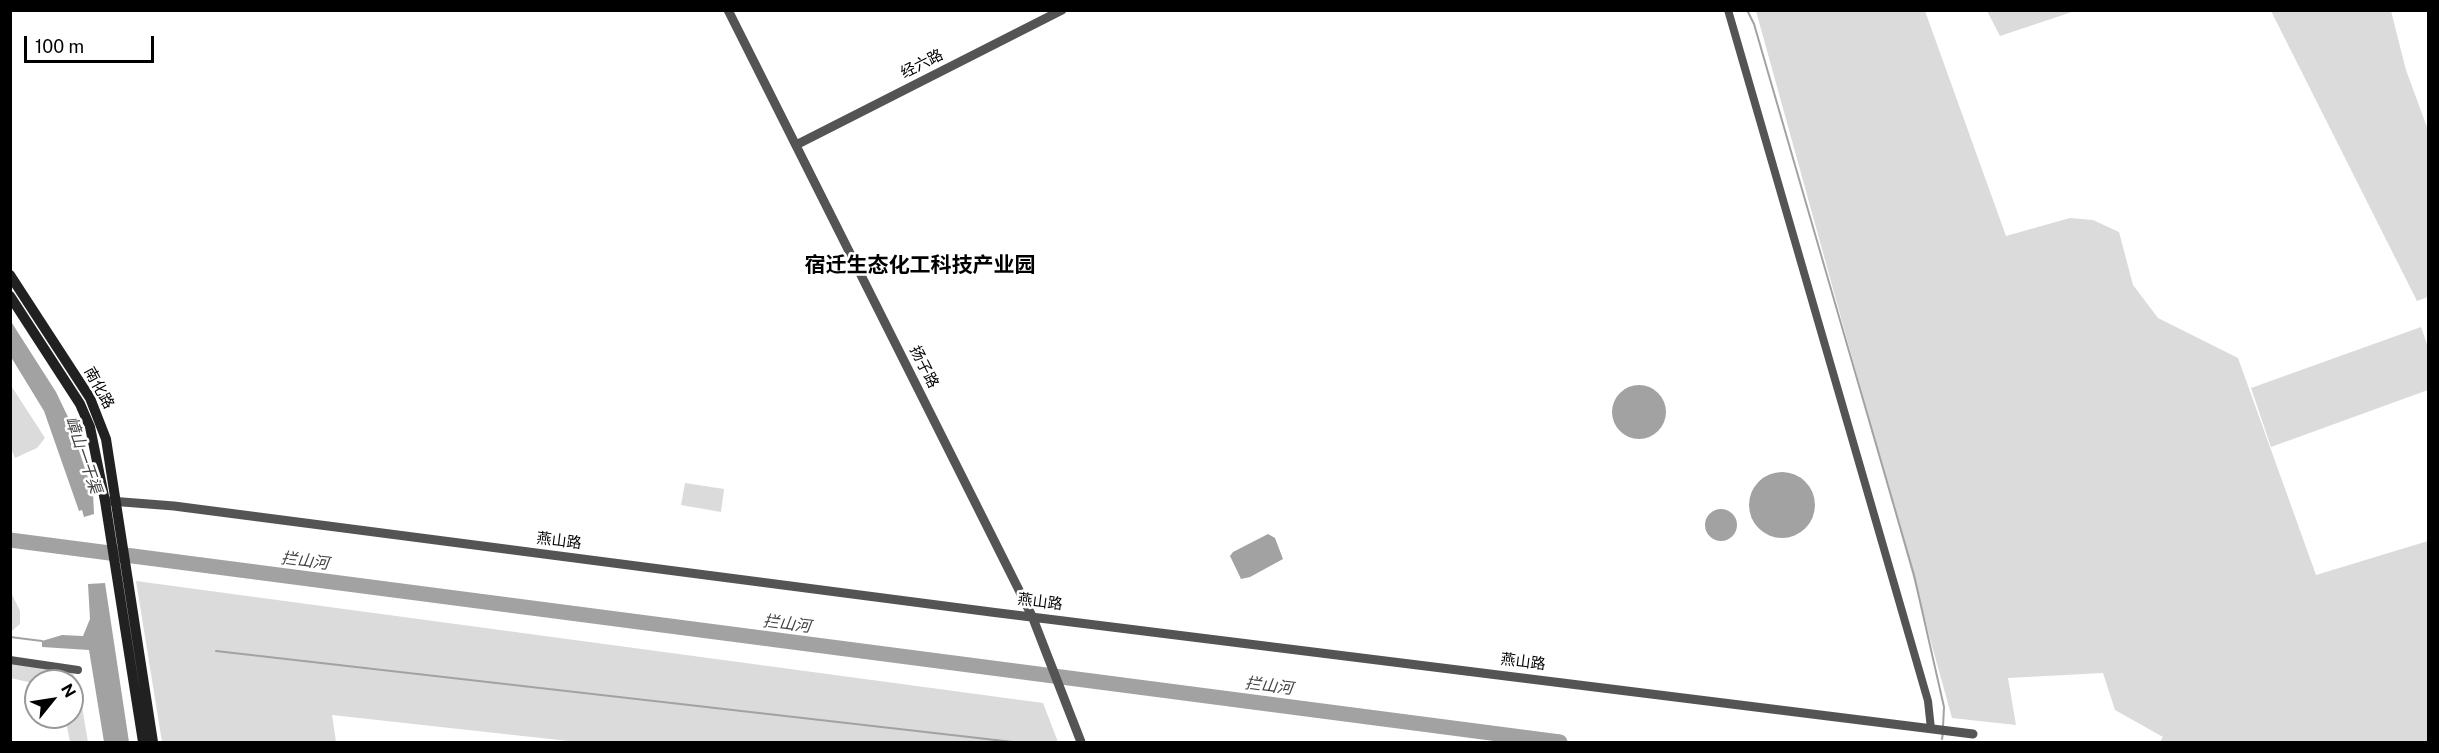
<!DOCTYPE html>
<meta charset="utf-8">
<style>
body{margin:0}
#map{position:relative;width:2439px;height:753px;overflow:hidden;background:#fff;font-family:"Public Sans",sans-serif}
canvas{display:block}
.frame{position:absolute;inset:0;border:12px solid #000;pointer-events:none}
.north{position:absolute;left:24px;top:669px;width:60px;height:60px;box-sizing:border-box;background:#fff;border:2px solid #999;border-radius:50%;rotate:60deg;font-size:16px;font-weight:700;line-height:24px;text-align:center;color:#000}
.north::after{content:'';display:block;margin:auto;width:21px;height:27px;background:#000;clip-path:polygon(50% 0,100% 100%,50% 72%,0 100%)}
.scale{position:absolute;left:24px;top:36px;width:130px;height:27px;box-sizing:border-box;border:3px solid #000;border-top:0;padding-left:8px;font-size:18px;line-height:21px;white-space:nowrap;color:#000;-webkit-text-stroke:4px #fff;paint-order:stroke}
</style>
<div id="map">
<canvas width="2439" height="753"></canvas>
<div class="frame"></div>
<div class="north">N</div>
<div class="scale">100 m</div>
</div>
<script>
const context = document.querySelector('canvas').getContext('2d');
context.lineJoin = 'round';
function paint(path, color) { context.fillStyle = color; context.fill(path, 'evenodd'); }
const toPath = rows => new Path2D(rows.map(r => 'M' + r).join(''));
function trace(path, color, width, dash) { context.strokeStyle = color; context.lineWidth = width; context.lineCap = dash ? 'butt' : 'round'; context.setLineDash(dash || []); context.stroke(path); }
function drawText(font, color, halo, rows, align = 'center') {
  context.font = font + ' "Public Sans","Noto Sans SC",sans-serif'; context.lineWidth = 5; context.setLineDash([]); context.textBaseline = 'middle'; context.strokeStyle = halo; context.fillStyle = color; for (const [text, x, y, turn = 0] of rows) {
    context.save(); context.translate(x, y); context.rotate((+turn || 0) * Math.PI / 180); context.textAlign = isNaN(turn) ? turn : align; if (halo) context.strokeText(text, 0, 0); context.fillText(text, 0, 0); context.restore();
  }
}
const green = toPath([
 [1756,11,1925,11,2006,236,2070,218,2093,220,2119,232,2133,285,2158,318,2238,358,2316,575,2428,541,2428,742,2160,742,2163,737,2115,710,2103,673,2008,678,2016,725,1952,718],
 [1987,11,2075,11,2000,36],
 [2271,11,2391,11,2406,70,2428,130,2428,297,2417,301],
 [2421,327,2428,347,2428,390,2271,447,2251,388],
 [10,384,45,438,37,448,15,458,11,448],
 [685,483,724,489,721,512,681,505],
 [136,581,1043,703,1058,742,577,742,332,715,336,742,162,742],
 [10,590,20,611,20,624,13,630,11,630],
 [10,663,71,671,73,674,78,682,88,742,70,742,65,717,72,717,72,681,36,681,36,684,11,678]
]);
const water = toPath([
 [10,320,56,392,68,417,93,493,94,514,84,517,82,510,79,511,44,411,11,357],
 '1612 412a27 27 0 1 1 54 0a27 27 0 1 1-54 0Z',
 '1749 505a33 33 0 1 1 66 0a33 33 0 1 1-66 0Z',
 '1705 525a16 16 0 1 1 32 0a16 16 0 1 1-32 0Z',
 [1268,534,1275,538,1283,559,1250,577,1241,579,1230,556,1233,552],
 [105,583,129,742,104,742,89,650,42,647,42,641,62,635,83,636,90,619,88,584]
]);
const stream = toPath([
 [1747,10,1754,24,1914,575,1944,707,1943,727],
 [10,637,42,641],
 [216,651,1013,742],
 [1942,739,1943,733]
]);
const river = toPath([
 [10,540,1560,742]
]);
const minor = toPath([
 [1728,10,1928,701,1931,729],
 [10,660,78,670]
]);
const tertiary = toPath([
 [728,10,1032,616,1081,742],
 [796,145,1062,10],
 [110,501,174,506,991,612,1973,734]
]);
const secondary = toPath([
 [10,275,90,398,106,439,153,742],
 [10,296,80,404,90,427,105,501,143,742]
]);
const streetNames = [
 ["经六路",922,64,-27],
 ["扬子路",924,367,63],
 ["南化路",99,388,61],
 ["燕山路",559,541,7],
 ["燕山路",1040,602,7],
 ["燕山路",1523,662,7]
];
const waterNames = [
 ["嶂山一干渠",83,455,71],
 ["拦山河",305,561,7],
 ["拦山河",787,624,7],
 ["拦山河",1269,686,7]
];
const districtNames = [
 ["宿迁生态化工科技产业园",920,266]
];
paint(green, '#dbdbdb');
paint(water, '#a2a2a2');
trace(stream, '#a2a2a2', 2);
trace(river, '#a2a2a2', 15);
trace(minor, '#545454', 8);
trace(tertiary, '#545454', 9);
trace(secondary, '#212121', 10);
drawText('15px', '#000', '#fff', streetNames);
drawText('italic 16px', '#434343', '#fff', waterNames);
drawText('bold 21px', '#000', '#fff', districtNames);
</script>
